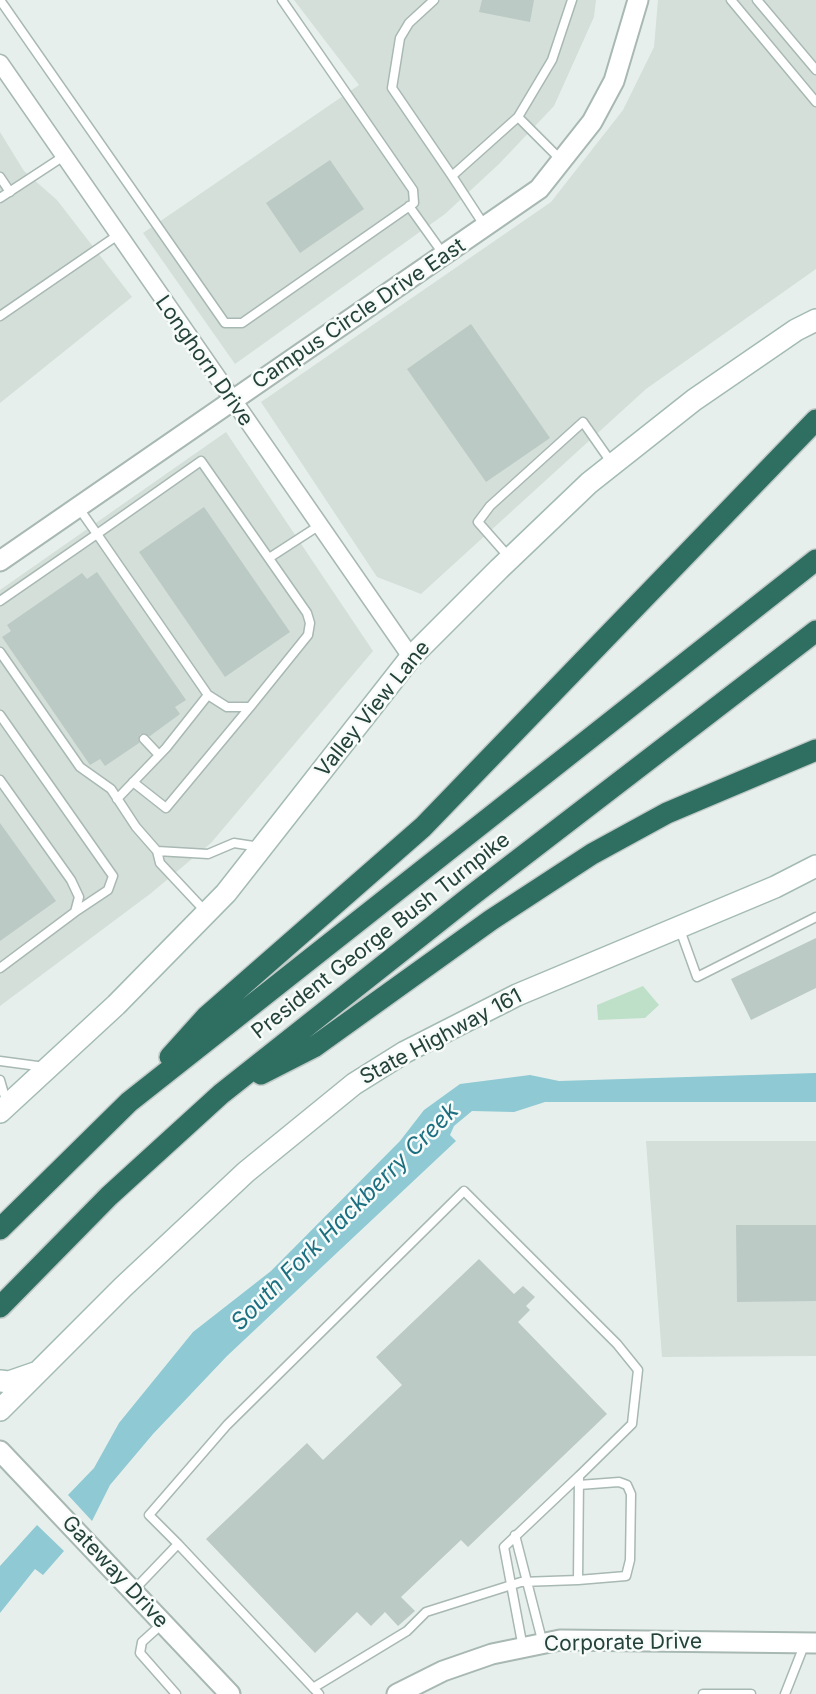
<!DOCTYPE html>
<style>
body{margin:0}
canvas{display:block;background:#e6efeb}
</style>
<canvas width="816" height="1694"></canvas>
<script>
const context = document.querySelector('canvas').getContext('2d');
context.lineJoin = 'round';
function paint(path, color) { context.fillStyle = color; context.fill(path, 'evenodd'); }
const toPath = rows => new Path2D(rows.map(r => 'M' + r).join(''));
function trace(path, color, width, dash) { context.strokeStyle = color; context.lineWidth = width; context.lineCap = dash ? 'butt' : 'round'; context.setLineDash(dash || []); context.stroke(path); }
function drawText(font, color, halo, rows, align = 'center') {
  context.font = font + ' Inter,sans-serif'; context.lineWidth = 5; context.setLineDash([]); context.textBaseline = 'middle'; context.strokeStyle = halo; context.fillStyle = color; for (const [text, x, y, turn = 0] of rows) {
    context.save(); context.translate(x, y); context.rotate((+turn || 0) * Math.PI / 180); context.textAlign = isNaN(turn) ? turn : align; if (halo) context.strokeText(text, 0, 0); context.fillText(text, 0, 0); context.restore();
  }
}
const built = toPath([
 [294,0,596,0,594,17,554,106,499,164,445,214,235,364,143,233,359,85],
 [658,0,816,0,816,269,646,389,421,594,377,577,261,402,551,202,623,110,654,47],
 [0,132,24,171,57,200,132,297,0,403],
 [226,432,373,651,211,843,150,894,0,1006,0,590],
 [646,1141,816,1141,816,1356,662,1357]
]);
const green = toPath([
 [643,986,659,1005,645,1018,598,1020,597,1005]
]);
const water = toPath([
 [816,1073,816,1102,545,1102,514,1112,472,1111,454,1126,450,1135,456,1141,227,1356,153,1434,110,1485,92,1521,68,1495,94,1468,119,1423,193,1332,271,1271,400,1141,424,1110,460,1084,530,1075,559,1081],
 [37,1525,64,1551,43,1575,35,1569,0,1613,0,1566]
]);
const building = toPath([
 [482,0,534,0,530,22,479,12],
 [330,160,364,209,300,253,266,203],
 [471,324,550,438,486,482,407,369],
 [204,507,290,632,225,677,139,552],
 [97,572,186,700,175,707,180,714,150,736,140,734,139,743,105,766,100,759,90,765,2,637,11,631,7,625,82,573,87,579],
 [0,823,56,901,0,941],
 [816,938,816,988,751,1020,731,979],
 [736,1225,816,1225,816,1301,737,1302],
 [479,1259,514,1294,523,1286,535,1297,526,1306,530,1310,518,1322,607,1414,468,1547,461,1540,401,1597,415,1611,398,1626,385,1612,371,1626,357,1612,315,1653,206,1539,307,1443,323,1460,402,1385,376,1357]
]);
const service = toPath([
 [0,0,225,323,242,323,414,203,413,190,282,0],
 [434,0,409,23,400,38,392,88,452,176],
 [731,0,816,102],
 [757,0,816,70],
 [518,117,560,159],
 [0,177,10,192],
 [0,198,64,156],
 [409,206,444,255],
 [484,225,452,176,518,117,552,60,572,0],
 [0,316,118,235],
 [508,556,478,522,490,506,583,422,611,462],
 [269,558,320,525],
 [0,601,97,534,201,461,307,613,310,623,308,635,250,707,227,707,208,695,97,534,78,507],
 [0,652,80,767,111,789,136,827,157,851,160,863,205,911],
 [0,715,113,876,108,890,75,912],
 [144,739,159,755],
 [0,780,71,880,79,897,75,912,0,968],
 [133,782,166,808,250,707],
 [117,799,166,748,208,695],
 [157,851,208,854,234,843,260,847],
 [679,927,697,977,816,917],
 [0,1061,45,1067],
 [0,1080,7,1104],
 [515,1535,543,1644],
 [178,1544,149,1515,227,1425,464,1191,617,1344,638,1370,632,1424,579,1476,578,1580,521,1582,426,1612,407,1631,313,1688],
 [578,1580,626,1576,630,1560,631,1494,627,1485,619,1482,579,1485],
 [133,1591,178,1544,319,1694],
 [163,1623,142,1642,140,1653,176,1694],
 [523,1648,504,1547,579,1476],
 [703,1694,751,1694],
 [785,1694,805,1643]
]);
const minor = toPath([
 [0,63,411,657]
]);
const tertiary = toPath([
 [0,561,539,189,592,122,614,81,638,0],
 [0,1451,230,1694],
 [397,1694,443,1671,492,1654,560,1640,816,1643]
]);
const secondary = toPath([
 [0,1112,116,1005,226,893,411,657,499,569,589,483,694,400,796,330,816,320],
 [0,1381,9,1382,35,1373],
 [0,1410,123,1287,246,1172,354,1084,405,1052,517,995,775,887,816,866]
]);
const motorway = toPath([
 [170,1057,206,1017,423,827,816,420],
 [261,1074,314,1047,491,920,592,854,667,813,816,750],
 [0,1229,129,1102,816,560],
 [0,1307,109,1196,221,1094,471,896,816,631]
]);
const streetNames = [
 ["Campus Circle Drive East",359,314,-34],
 ["Longhorn Drive",204,361,55],
 ["Valley View Lane",373,709,-51],
 ["President George Bush Turnpike",381,936,-38],
 ["State Highway 161",441,1037,-28],
 ["Gateway Drive",115,1572,47],
 ["Corporate Drive",623,1643,-1]
];
const waterNames = [
 ["South Fork Hackberry Creek",345,1217,-45]
];
paint(built, '#d4dfda');
paint(green, '#bfe0c8');
paint(water, '#8ec9d4');
paint(building, '#bbcac4');
trace(service, '#a8b8b2', 11);
trace(minor, '#a8b8b2', 19);
trace(tertiary, '#a8b8b2', 23);
trace(secondary, '#a4bbb3', 24);
trace(motorway, '#c2cac8', 24);
trace(service, '#fff', 8);
trace(minor, '#fff', 16);
trace(tertiary, '#fff', 19);
trace(secondary, '#fff', 21);
trace(motorway, '#2f6f62', 21);
drawText('21px', '#24423a', '#f7fbf9', streetNames);
drawText('italic 23px', '#1c6f80', '#f7fbf9', waterNames);
</script>
